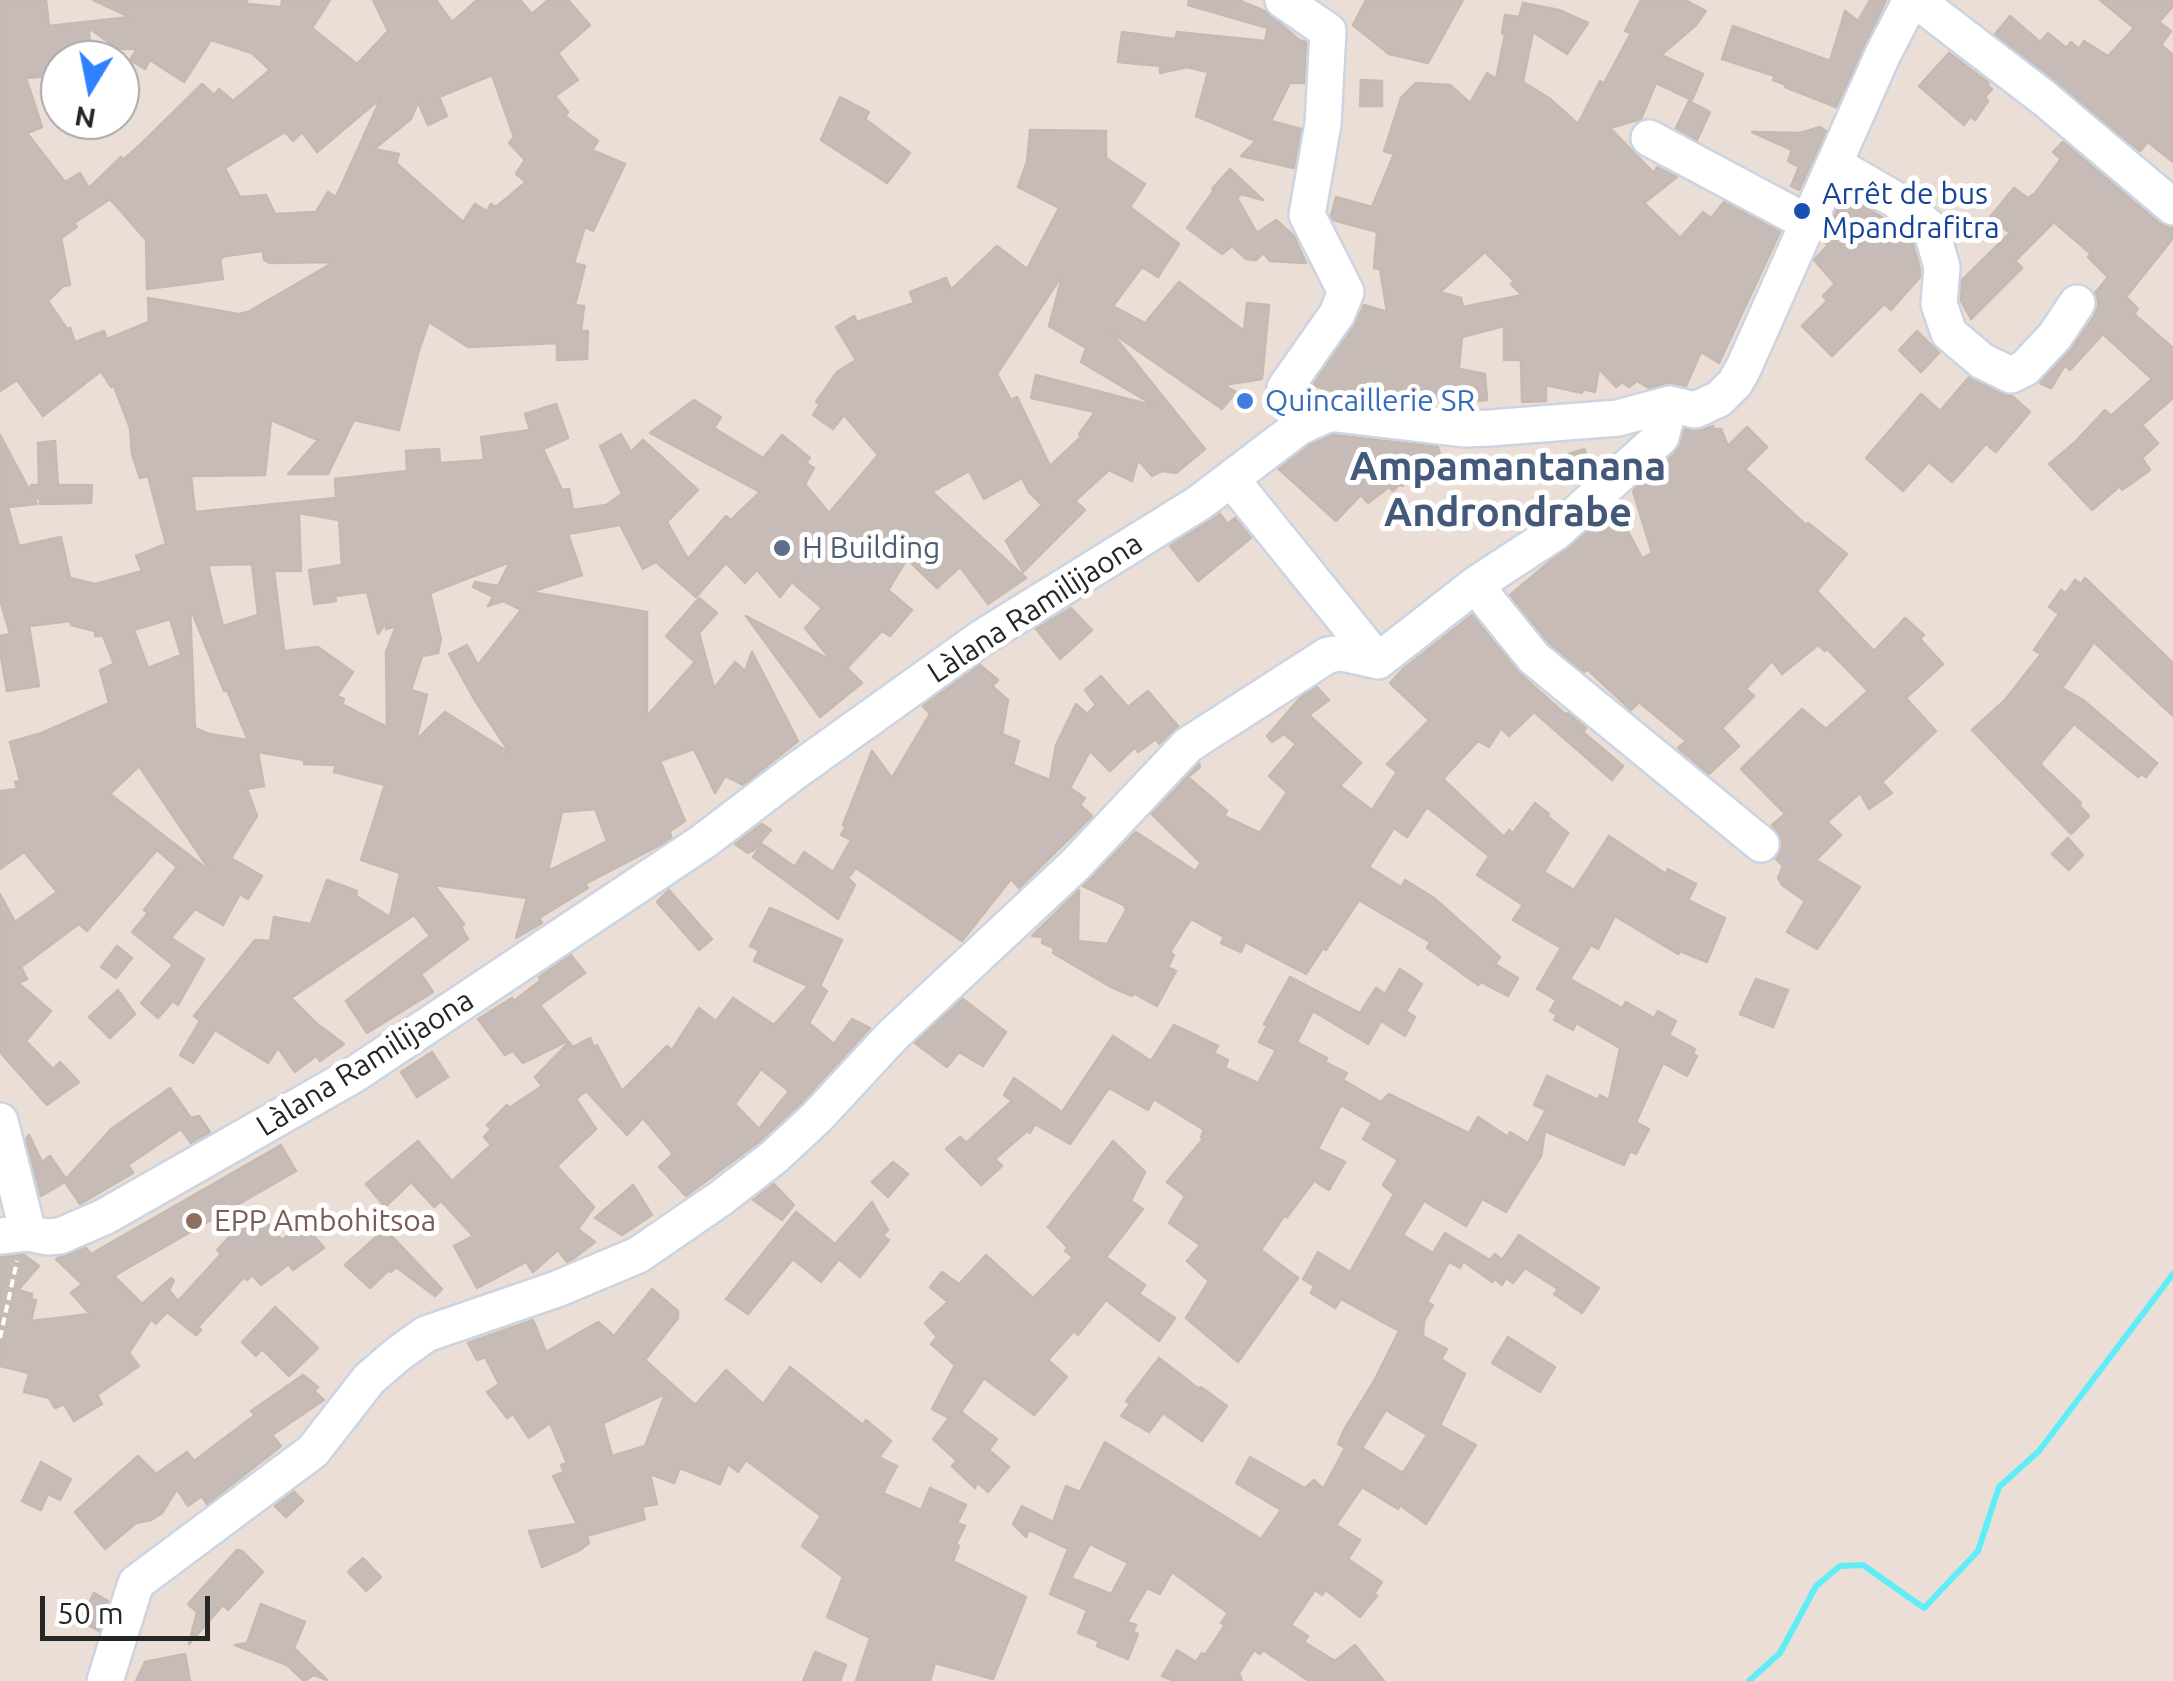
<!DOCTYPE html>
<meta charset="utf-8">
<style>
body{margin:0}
#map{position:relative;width:2173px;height:1681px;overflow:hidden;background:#ebded6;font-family:Ubuntu,sans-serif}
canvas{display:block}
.north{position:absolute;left:40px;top:40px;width:100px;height:100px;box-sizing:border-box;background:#fff;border:2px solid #a8a8a8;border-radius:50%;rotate:190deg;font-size:28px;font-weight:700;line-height:40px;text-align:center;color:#262626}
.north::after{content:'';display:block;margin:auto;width:35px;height:45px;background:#2f81ff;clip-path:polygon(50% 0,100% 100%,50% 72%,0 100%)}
.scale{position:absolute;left:40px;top:1596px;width:170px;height:45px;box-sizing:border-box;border:5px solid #262626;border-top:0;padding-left:12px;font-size:30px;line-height:35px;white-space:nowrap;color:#262626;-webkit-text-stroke:8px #fff;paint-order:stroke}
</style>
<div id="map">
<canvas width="2173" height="1681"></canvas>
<div class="north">N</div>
<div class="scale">50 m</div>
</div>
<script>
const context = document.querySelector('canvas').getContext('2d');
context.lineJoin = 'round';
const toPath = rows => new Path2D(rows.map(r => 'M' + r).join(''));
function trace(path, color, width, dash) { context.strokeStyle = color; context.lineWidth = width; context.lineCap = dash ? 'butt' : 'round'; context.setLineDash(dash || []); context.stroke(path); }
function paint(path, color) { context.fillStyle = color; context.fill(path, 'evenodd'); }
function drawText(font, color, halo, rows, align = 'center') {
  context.font = font + ' Ubuntu,sans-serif'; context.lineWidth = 10; context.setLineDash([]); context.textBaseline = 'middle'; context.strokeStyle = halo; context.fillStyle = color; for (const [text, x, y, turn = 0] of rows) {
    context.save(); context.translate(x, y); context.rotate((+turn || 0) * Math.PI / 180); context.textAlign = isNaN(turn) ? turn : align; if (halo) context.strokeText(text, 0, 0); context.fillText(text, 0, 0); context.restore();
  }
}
const stream = toPath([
 [1749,1681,1780,1653,1816,1586,1840,1566,1863,1565,1924,1608,1978,1551,1999,1487,2039,1451,2173,1274]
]);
const building = toPath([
 [0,0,46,0,49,26,130,17,93,0,247,0,247,4,281,7,282,0,330,0,312,28,357,64,388,31,373,0,436,0,452,22,477,0,520,0,532,14,548,0,568,0,590,25,558,53,578,80,555,96,568,112,565,116,598,141,592,150,625,164,593,231,585,227,574,263,585,266,575,305,584,306,581,331,588,331,587,359,557,360,557,343,468,347,429,322,419,350,399,430,354,420,328,474,288,474,318,440,271,420,265,475,191,476,195,512,336,498,335,479,407,471,406,451,439,449,440,463,484,460,481,437,530,430,525,414,556,404,568,438,543,449,562,490,569,489,573,510,606,505,622,494,600,446,621,434,631,452,643,440,698,490,667,522,688,559,726,516,731,520,760,492,650,433,694,400,721,417,714,428,763,458,782,435,810,458,806,463,814,468,805,484,829,513,878,455,844,415,833,429,813,415,820,404,816,402,837,372,856,360,836,327,854,316,857,322,914,303,910,292,946,278,951,290,997,246,1027,269,1059,208,1018,187,1027,162,1030,130,1106,131,1106,158,1145,184,1130,207,1179,244,1158,277,1142,267,1113,306,1145,323,1179,282,1244,331,1247,303,1269,305,1262,379,1224,385,1236,392,1222,409,1111,332,1205,449,1176,473,1162,471,1152,476,1138,460,1132,481,1109,470,1075,501,1085,510,1023,572,1006,541,1042,505,1029,492,1022,478,984,499,969,471,932,492,1026,578,988,604,960,567,937,588,907,559,888,590,912,610,890,636,882,631,847,668,862,683,820,717,746,616,831,660,805,628,822,608,792,582,780,597,757,570,745,583,726,563,696,597,656,562,643,569,620,525,568,534,582,575,531,592,647,612,647,716,695,662,666,636,699,598,717,613,699,633,714,688,735,662,745,671,752,652,798,741,743,785,725,776,715,793,694,749,660,761,685,821,670,831,671,838,658,846,585,884,588,888,539,918,542,923,516,938,527,898,434,885,464,924,461,927,468,939,421,974,433,992,367,1033,346,1001,430,936,414,915,291,998,316,1023,344,1044,320,1061,316,1056,295,1072,278,1048,268,1063,215,1030,193,1063,180,1055,200,1021,194,1016,255,940,270,941,274,917,311,924,327,880,357,891,356,896,390,917,400,873,361,860,385,785,334,772,336,765,304,764,304,760,258,752,264,786,247,789,257,816,231,858,262,876,248,899,240,894,223,925,195,909,171,938,204,959,178,1005,173,1001,158,1018,141,1003,173,965,132,932,148,913,144,910,177,867,157,850,87,931,79,924,21,967,27,979,18,983,51,1011,26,1041,53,1069,60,1062,79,1082,47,1105,0,1052,0,894,15,922,57,892,24,852,0,869,0,791,17,789,15,782,20,781,10,742,42,733,109,703,100,670,114,664,103,636,95,636,95,631,71,625,70,621,29,626,39,686,7,691,0,651,0,636,10,634,0,600,0,435,31,493,31,485,39,485,38,443,55,441,58,485,92,485,91,503,40,504,40,499,34,498,37,504,8,507,19,546,61,537,70,578,96,584,142,571,136,556,166,544,148,476,140,478,132,454,130,428,114,386,111,387,101,371,43,416,17,380,0,391,0,0],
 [89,28,118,49,137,49,130,60,145,69,150,60,184,82,211,40,252,53,270,70,233,101,219,89,214,95,202,84,142,143,123,160,121,157,89,188,80,173,65,182,27,133,42,127,26,78,60,75,60,60,90,60,89,28],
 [492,75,514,137,509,143,525,160,516,174,526,182,496,207,491,204,487,211,475,204,463,222,396,163,399,154,374,149,411,119,418,102,428,125,447,116,439,97,492,75],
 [381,98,336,197,328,192,316,212,275,214,266,195,240,197,225,168,285,132,293,141,302,132,317,152,381,98],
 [110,199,146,240,147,289,223,279,220,259,226,256,263,251,264,260,270,263,334,262,248,312,238,314,148,298,149,322,107,339,104,331,75,342,70,328,67,329,48,301,63,286,70,285,61,238,77,227,74,223,110,199],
 [1063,274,1049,326,1086,348,1081,362,1155,406,1036,375,1031,398,1095,412,1079,434,1081,437,1050,466,1017,397,1011,400,997,374,1063,274],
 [299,513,339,520,342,565,309,570,314,604,336,601,335,596,367,592,378,634,386,622,386,629,396,626,386,652,387,727,342,704,344,699,337,696,353,672,318,647,284,651,274,571,301,571,299,513],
 [510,562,498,586,475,582,473,587,493,597,488,606,503,601,521,610,478,665,467,645,449,654,474,699,510,753,445,712,416,740,427,695,411,690,422,656,438,653,441,639,430,593,510,562],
 [252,564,258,615,223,626,208,565,252,564],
 [190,607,224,691,227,690,248,740,209,734,195,728,190,607],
 [170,619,181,655,148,668,134,630,170,619],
 [139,766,211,872,110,794,139,766],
 [595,809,607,841,548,871,562,812,595,809],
 [1189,0,1238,0,1267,12,1299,40,1306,42,1304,83,1290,83,1271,121,1301,129,1294,168,1241,156,1256,141,1196,116,1208,72,1187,67,1160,73,1160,66,1118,62,1122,32,1175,39,1177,32,1265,41,1268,28,1188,5,1189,0],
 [1366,0,1463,0,1428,63,1389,54,1353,25,1366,0],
 [1641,0,1685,0,1706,11,1696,25,1661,55,1703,74,1692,100,1656,83,1641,119,1610,128,1654,173,1657,167,1677,177,1644,203,1680,238,1703,212,1711,218,1724,202,1780,232,1719,363,1701,352,1686,386,1666,383,1649,388,1637,381,1629,387,1622,382,1616,387,1599,369,1595,392,1583,389,1582,393,1546,385,1546,401,1522,402,1521,360,1504,360,1504,326,1462,337,1459,369,1485,374,1487,400,1471,401,1471,407,1415,392,1414,402,1338,393,1313,385,1354,326,1364,305,1387,312,1380,269,1374,268,1377,232,1333,220,1331,216,1336,197,1372,207,1394,154,1384,151,1401,98,1416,83,1450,85,1470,103,1487,73,1496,79,1505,34,1502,33,1505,15,1519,17,1523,3,1559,10,1588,23,1567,54,1533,32,1523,82,1549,98,1578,124,1600,81,1604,83,1631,33,1625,31,1641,0],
 [1485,252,1514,281,1511,284,1522,295,1463,307,1461,298,1440,292,1485,252],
 [1870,0,1886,0,1836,107,1785,87,1786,85,1773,80,1775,76,1722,59,1733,26,1830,61,1845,11,1858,21,1870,0],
 [2100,0,2173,0,2173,6,2159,22,2171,31,2161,45,2173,55,2173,162,2148,142,2140,151,1995,34,2010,16,2040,42,2048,33,2066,48,2071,42,2079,49,2084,41,2108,56,2134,28,2100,0],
 [1949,53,1989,83,1987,85,1992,89,1985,97,1988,101,1975,120,1970,117,1964,125,1919,86,1949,53],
 [1361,80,1382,81,1382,106,1360,106,1361,80],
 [840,97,869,112,865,119,910,153,887,183,821,140,840,97],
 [1689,101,1710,112,1697,140,1676,128,1689,101],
 [1820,127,1826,131,1799,190,1791,186,1799,167,1788,161,1792,150,1752,132,1800,133,1820,127],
 [2063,142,2159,223,2173,228,2173,238,2126,297,2138,309,2134,314,2173,348,2173,398,2142,425,2158,443,2142,458,2150,470,2122,490,2120,486,2092,510,2049,464,2074,443,2105,410,2111,416,2152,379,2103,334,2070,370,2065,365,2051,388,2040,383,2072,348,2095,315,2098,303,2095,293,2108,277,2088,257,2091,254,2054,222,2015,261,2022,268,1971,319,1961,301,1962,280,2010,233,1990,217,2014,188,2028,198,2035,193,2061,159,2053,152,2063,142],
 [1230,169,1263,200,1241,194,1237,198,1257,233,1276,220,1294,236,1306,263,1270,261,1263,253,1256,260,1246,259,1232,246,1222,254,1187,228,1214,190,1212,189,1230,169],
 [1844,194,1890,222,1880,234,1905,235,1912,241,1920,269,1920,277,1891,310,1884,304,1832,356,1802,326,1827,301,1823,296,1835,284,1814,260,1828,245,1823,241,1844,194],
 [1917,331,1939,353,1921,372,1899,350,1917,331],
 [1969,377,2012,396,2030,412,1996,452,1986,444,1952,482,1929,462,1903,491,1866,458,1921,394,1940,411,1969,377],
 [1713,426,1713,429,1721,429,1728,446,1747,427,1767,447,1745,469,1806,525,1808,523,1847,554,1817,591,1874,651,1905,618,1924,635,1920,639,1943,664,1906,698,1936,731,1882,782,1892,793,1869,809,1860,793,1827,822,1841,835,1816,860,1860,887,1817,949,1787,932,1805,901,1782,885,1778,878,1783,866,1776,859,1782,848,1781,837,1772,825,1785,814,1741,769,1802,709,1826,729,1868,691,1827,649,1825,651,1818,645,1782,674,1772,661,1746,689,1754,696,1722,728,1739,746,1709,774,1678,748,1686,741,1639,702,1631,710,1587,669,1584,672,1549,643,1510,595,1615,507,1642,558,1652,553,1633,491,1675,453,1685,429,1703,430,1713,426],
 [1333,435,1438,447,1441,459,1402,486,1400,484,1393,491,1389,487,1368,503,1361,495,1336,521,1279,469,1310,445,1333,435],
 [1584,449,1594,469,1578,484,1563,456,1584,449],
 [1220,514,1228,524,1235,518,1251,538,1198,581,1170,546,1220,514],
 [2085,578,2173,663,2173,716,2094,642,2062,688,2083,700,2157,763,2146,777,2141,774,2138,777,2074,724,2040,764,2081,803,2079,805,2089,816,2071,834,1972,730,2005,700,2041,654,2034,650,2059,614,2049,607,2061,590,2066,593,2075,580,2081,584,2085,578],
 [1071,608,1092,630,1060,659,1036,629,1071,608],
 [1472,615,1518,672,1566,715,1568,713,1586,728,1583,732,1623,766,1612,780,1534,712,1509,736,1501,728,1489,747,1478,741,1443,779,1504,837,1509,830,1513,833,1535,803,1549,814,1547,816,1568,833,1544,872,1574,890,1609,836,1666,874,1668,869,1696,884,1688,900,1725,918,1707,962,1680,951,1678,954,1615,916,1598,949,1591,945,1570,979,1622,1008,1626,1002,1654,1018,1658,1011,1676,1021,1669,1035,1695,1049,1693,1054,1697,1056,1687,1076,1663,1063,1636,1122,1649,1129,1636,1154,1630,1151,1624,1165,1545,1131,1541,1156,1506,1212,1482,1199,1466,1226,1424,1201,1403,1235,1433,1253,1445,1233,1490,1260,1495,1254,1502,1260,1519,1235,1599,1288,1582,1313,1554,1294,1558,1289,1525,1268,1513,1283,1506,1278,1502,1285,1495,1279,1492,1282,1463,1261,1460,1268,1449,1262,1427,1302,1433,1305,1424,1321,1423,1336,1447,1349,1441,1359,1465,1374,1440,1425,1476,1445,1426,1524,1400,1505,1398,1509,1362,1487,1336,1525,1360,1540,1348,1559,1382,1582,1374,1594,1377,1596,1360,1617,1326,1590,1322,1595,1315,1590,1291,1625,1308,1636,1304,1642,1335,1661,1355,1645,1384,1681,1309,1681,1263,1650,1260,1654,1254,1650,1239,1673,1242,1681,1174,1681,1162,1676,1177,1650,1196,1662,1202,1653,1205,1655,1225,1625,1221,1623,1228,1613,1172,1572,1160,1594,1147,1588,1127,1622,1136,1625,1133,1632,1138,1634,1128,1659,1097,1646,1099,1641,1078,1633,1087,1610,1050,1594,1068,1549,1029,1530,1026,1537,1013,1524,1022,1506,1053,1522,1066,1486,1080,1492,1105,1442,1261,1539,1281,1510,1236,1483,1250,1457,1305,1488,1314,1480,1323,1489,1345,1448,1338,1444,1344,1430,1374,1381,1399,1331,1341,1299,1335,1308,1311,1293,1314,1286,1303,1279,1318,1252,1350,1272,1394,1194,1383,1185,1398,1160,1363,1139,1372,1123,1341,1105,1318,1149,1345,1162,1329,1190,1314,1181,1287,1217,1284,1216,1261,1250,1298,1278,1238,1362,1186,1318,1209,1281,1187,1261,1200,1245,1169,1223,1185,1196,1167,1182,1203,1139,1201,1137,1204,1130,1154,1099,1148,1110,1109,1088,1070,1144,1035,1124,1030,1133,1027,1131,995,1159,1002,1166,981,1185,946,1149,960,1137,966,1143,1012,1101,1004,1095,1014,1078,1062,1112,1113,1036,1151,1061,1174,1025,1218,1046,1214,1053,1228,1060,1225,1068,1258,1083,1276,1050,1259,1042,1267,1026,1264,1024,1290,977,1360,1013,1376,988,1385,994,1400,969,1422,984,1406,1011,1415,1017,1405,1036,1381,1021,1368,1044,1313,1011,1297,1042,1327,1058,1325,1062,1347,1073,1343,1080,1381,1102,1389,1094,1469,1133,1478,1117,1508,1137,1510,1132,1528,1143,1546,1110,1534,1105,1547,1076,1598,1100,1600,1095,1609,1100,1620,1048,1576,1023,1573,1030,1554,1020,1557,1015,1550,1011,1556,1000,1537,989,1561,948,1513,920,1523,905,1477,875,1489,856,1427,807,1407,837,1394,828,1369,867,1401,887,1405,880,1434,898,1500,957,1495,964,1518,978,1508,996,1481,982,1478,985,1427,948,1430,942,1359,900,1326,950,1323,948,1306,974,1245,942,1241,952,1221,943,1224,937,1191,919,1170,952,1174,955,1168,967,1176,971,1157,1006,1133,993,1132,996,1111,987,1053,953,1054,948,1042,943,1043,937,1032,936,1079,890,1078,941,1107,944,1126,910,1124,905,1083,886,1136,832,1195,871,1201,863,1152,814,1199,764,1200,767,1188,777,1227,811,1224,816,1260,833,1287,792,1269,776,1296,744,1284,734,1272,742,1267,736,1300,698,1317,687,1329,700,1309,715,1361,763,1340,786,1372,810,1397,772,1387,764,1429,720,1390,683,1403,669,1472,615],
 [1386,1410,1427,1435,1403,1473,1362,1448,1386,1410],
 [1090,1544,1128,1563,1111,1594,1071,1578,1090,1544],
 [980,665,998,680,992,686,1008,700,1002,734,1019,741,1013,765,1050,780,1056,745,1076,704,1087,714,1096,705,1085,690,1101,676,1128,707,1148,691,1178,726,1159,744,1156,739,1138,752,1135,747,1110,771,1090,751,1070,788,1085,798,1080,805,1092,816,1019,888,1011,879,962,941,856,868,848,878,855,885,838,919,753,857,762,844,795,867,804,852,833,872,851,840,841,835,846,826,843,825,872,751,892,778,930,714,923,706,980,665],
 [762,824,771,830,754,850,748,853,735,844,762,824],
 [2068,838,2083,855,2069,870,2052,854,2068,838],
 [669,890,712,939,699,950,657,902,669,890],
 [770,908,842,940,820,986,827,991,809,1023,834,1044,852,1019,870,1028,802,1102,760,1141,686,1196,659,1167,673,1154,643,1118,627,1135,586,1091,576,1099,596,1129,557,1166,594,1207,578,1229,595,1242,573,1259,567,1262,558,1250,533,1272,526,1262,477,1288,454,1246,473,1236,441,1201,434,1207,411,1182,385,1207,366,1184,418,1141,452,1181,491,1145,484,1137,491,1129,487,1125,507,1105,509,1108,542,1086,535,1077,569,1042,573,1047,590,1038,594,1047,597,1045,622,1091,667,1046,672,1050,699,1008,716,1021,733,998,774,1025,808,986,754,961,759,950,750,946,770,908],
 [761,1069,789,1091,759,1129,735,1104,761,1069],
 [117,946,132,958,116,978,101,967,117,946],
 [571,955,585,973,540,1005,568,1041,523,1063,513,1051,505,1055,478,1019,512,998,514,1001,541,980,539,977,571,955],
 [1756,979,1788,990,1773,1027,1740,1014,1756,979],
 [118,990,135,1014,110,1038,89,1017,118,990],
 [963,999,1006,1032,983,1066,959,1052,947,1067,915,1043,963,999],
 [432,1052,448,1077,417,1097,401,1072,432,1052],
 [170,1088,191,1118,199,1116,210,1132,191,1143,181,1129,128,1165,133,1173,80,1204,65,1182,41,1196,26,1139,29,1135,42,1162,50,1156,66,1179,111,1129,170,1088],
 [1113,1141,1145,1172,1131,1201,1143,1209,1106,1257,1145,1285,1139,1294,1175,1318,1159,1341,1106,1300,1078,1335,1074,1331,1048,1360,1067,1377,1034,1415,984,1378,961,1412,997,1439,989,1450,1009,1467,988,1492,977,1482,975,1488,952,1466,957,1461,933,1439,949,1418,932,1409,955,1365,931,1344,937,1337,925,1323,948,1302,930,1287,942,1272,959,1284,986,1255,1033,1298,1073,1257,1065,1251,1068,1248,1048,1227,1113,1141],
 [281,1145,296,1171,114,1276,142,1304,171,1278,174,1281,169,1290,178,1301,221,1254,217,1250,255,1209,282,1240,304,1224,324,1248,293,1270,289,1264,261,1285,252,1275,247,1280,244,1277,198,1327,201,1330,196,1335,167,1312,156,1324,151,1319,129,1353,139,1366,97,1395,102,1404,74,1421,64,1404,55,1408,49,1398,24,1392,29,1373,0,1366,0,1257,24,1255,39,1266,18,1290,32,1294,31,1299,36,1300,31,1321,90,1314,71,1293,82,1284,56,1259,86,1248,91,1254,281,1145],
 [893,1162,908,1174,888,1197,872,1182,893,1162],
 [774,1184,794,1205,782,1220,753,1200,774,1184],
 [633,1185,652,1215,622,1235,595,1218,633,1185],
 [872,1202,888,1230,883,1236,889,1240,860,1277,839,1259,821,1282,793,1259,748,1314,726,1299,796,1212,835,1244,872,1202],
 [385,1229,442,1289,435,1296,396,1267,391,1272,389,1270,370,1288,345,1265,385,1229],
 [652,1289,678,1311,678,1318,645,1360,695,1405,726,1370,763,1404,790,1367,863,1425,866,1420,891,1441,879,1457,897,1466,883,1493,921,1510,930,1488,966,1505,957,1523,965,1526,956,1544,959,1546,953,1561,1026,1597,993,1679,935,1663,930,1681,856,1681,870,1638,827,1617,843,1577,802,1546,821,1516,746,1460,738,1472,728,1464,720,1484,680,1468,674,1483,650,1474,657,1504,642,1507,645,1519,587,1536,589,1543,580,1550,542,1567,529,1531,577,1524,553,1476,564,1472,561,1465,567,1463,550,1423,529,1438,513,1414,507,1418,487,1392,499,1384,485,1357,477,1360,468,1343,533,1320,546,1352,598,1322,614,1336,652,1289],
 [665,1394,645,1446,612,1456,603,1423,665,1394],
 [275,1307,318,1348,289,1376,262,1349,256,1356,242,1342,275,1307],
 [1508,1337,1555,1367,1540,1392,1492,1363,1508,1337],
 [1159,1358,1199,1389,1201,1387,1227,1406,1202,1441,1163,1413,1149,1432,1121,1416,1130,1404,1126,1401,1159,1358],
 [303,1375,318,1387,314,1391,324,1400,272,1435,281,1446,207,1504,202,1496,188,1506,177,1489,162,1513,151,1520,136,1523,105,1549,75,1512,138,1456,156,1474,187,1452,194,1461,255,1415,251,1411,303,1375],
 [41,1462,71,1479,60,1500,48,1494,41,1510,22,1501,41,1462],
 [294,1492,303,1501,286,1517,275,1506,294,1492],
 [237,1550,242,1551,263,1572,228,1610,223,1605,189,1644,197,1612,188,1604,237,1550],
 [363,1558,381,1577,366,1591,348,1572,363,1558],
 [94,1593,108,1601,99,1631,80,1621,94,1593],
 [261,1604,305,1622,294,1648,327,1680,314,1675,304,1681,287,1665,235,1645,247,1643,261,1604],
 [815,1652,846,1665,840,1681,803,1681,815,1652],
 [185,1654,190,1681,136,1681,145,1662,185,1654]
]);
const path = toPath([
 [0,1338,17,1261]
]);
const minor = toPath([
 [1283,0,1328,31,1323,124,1307,215,1346,292,1337,314,1285,388,1299,427],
 [1916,0,2044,98,2173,207],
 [1649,138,1808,223],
 [1834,164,1896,200,1931,229,1942,267,1939,304,1949,333,1982,361,2011,375,2025,368,2055,336,2077,303],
 [1231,479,1378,661],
 [1475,585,1534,658,1761,844],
 [0,1121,28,1233],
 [0,1236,28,1233,47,1237,60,1236,104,1217,355,1074,704,841,793,773,983,637,1199,503,1299,427,1328,414,1338,414,1465,429,1490,428,1618,418,1670,404,1695,410,1719,399,1735,383,1743,369,1883,54,1911,0],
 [105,1681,136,1583,313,1451,369,1379,398,1354,426,1334,557,1289,638,1255,721,1198,774,1157,817,1117,892,1036,1075,865,1188,745,1328,655,1342,653,1378,661,1475,585,1556,532,1661,437,1670,404]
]);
const markers = [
 [1802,211,10,"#1a4fb4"],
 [1245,401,10,"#3f7fe0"],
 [782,548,10,"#5c6f8a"],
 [194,1221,10,"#8d6e63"]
];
const transitNames = [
 ["Arrêt de bus",1822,194],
 ["Mpandrafitra",1822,228]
];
const shopNames = [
 ["Quincaillerie SR",1265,401]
];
const serviceNames = [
 ["H Building",802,548]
];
const streetNames = [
 ["Làlana Ramilijaona",1035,608,-33],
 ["Làlana Ramilijaona",365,1063,-32]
];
const educationNames = [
 ["EPP Ambohitsoa",214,1221]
];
const districtNames = [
 ["Ampamantanana",1508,467],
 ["Androndrabe",1508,513]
];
trace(stream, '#5feef7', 6);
paint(building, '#c6bbb6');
trace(building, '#c6bab0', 2.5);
trace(minor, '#cbd4e2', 40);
trace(path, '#fff', 4, [8, 5]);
trace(minor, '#fff', 35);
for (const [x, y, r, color] of markers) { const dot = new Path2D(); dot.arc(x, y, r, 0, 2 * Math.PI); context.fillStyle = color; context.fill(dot); trace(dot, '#fff', 4); }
drawText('30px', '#164399', '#fff', transitNames, 'left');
drawText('30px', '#366cbe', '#fff', shopNames, 'left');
drawText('30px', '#4e5e75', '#fff', serviceNames, 'left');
drawText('30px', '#262626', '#fff', streetNames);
drawText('30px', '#785e54', '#fff', educationNames, 'left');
drawText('bold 40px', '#44597a', '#fff', districtNames);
</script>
